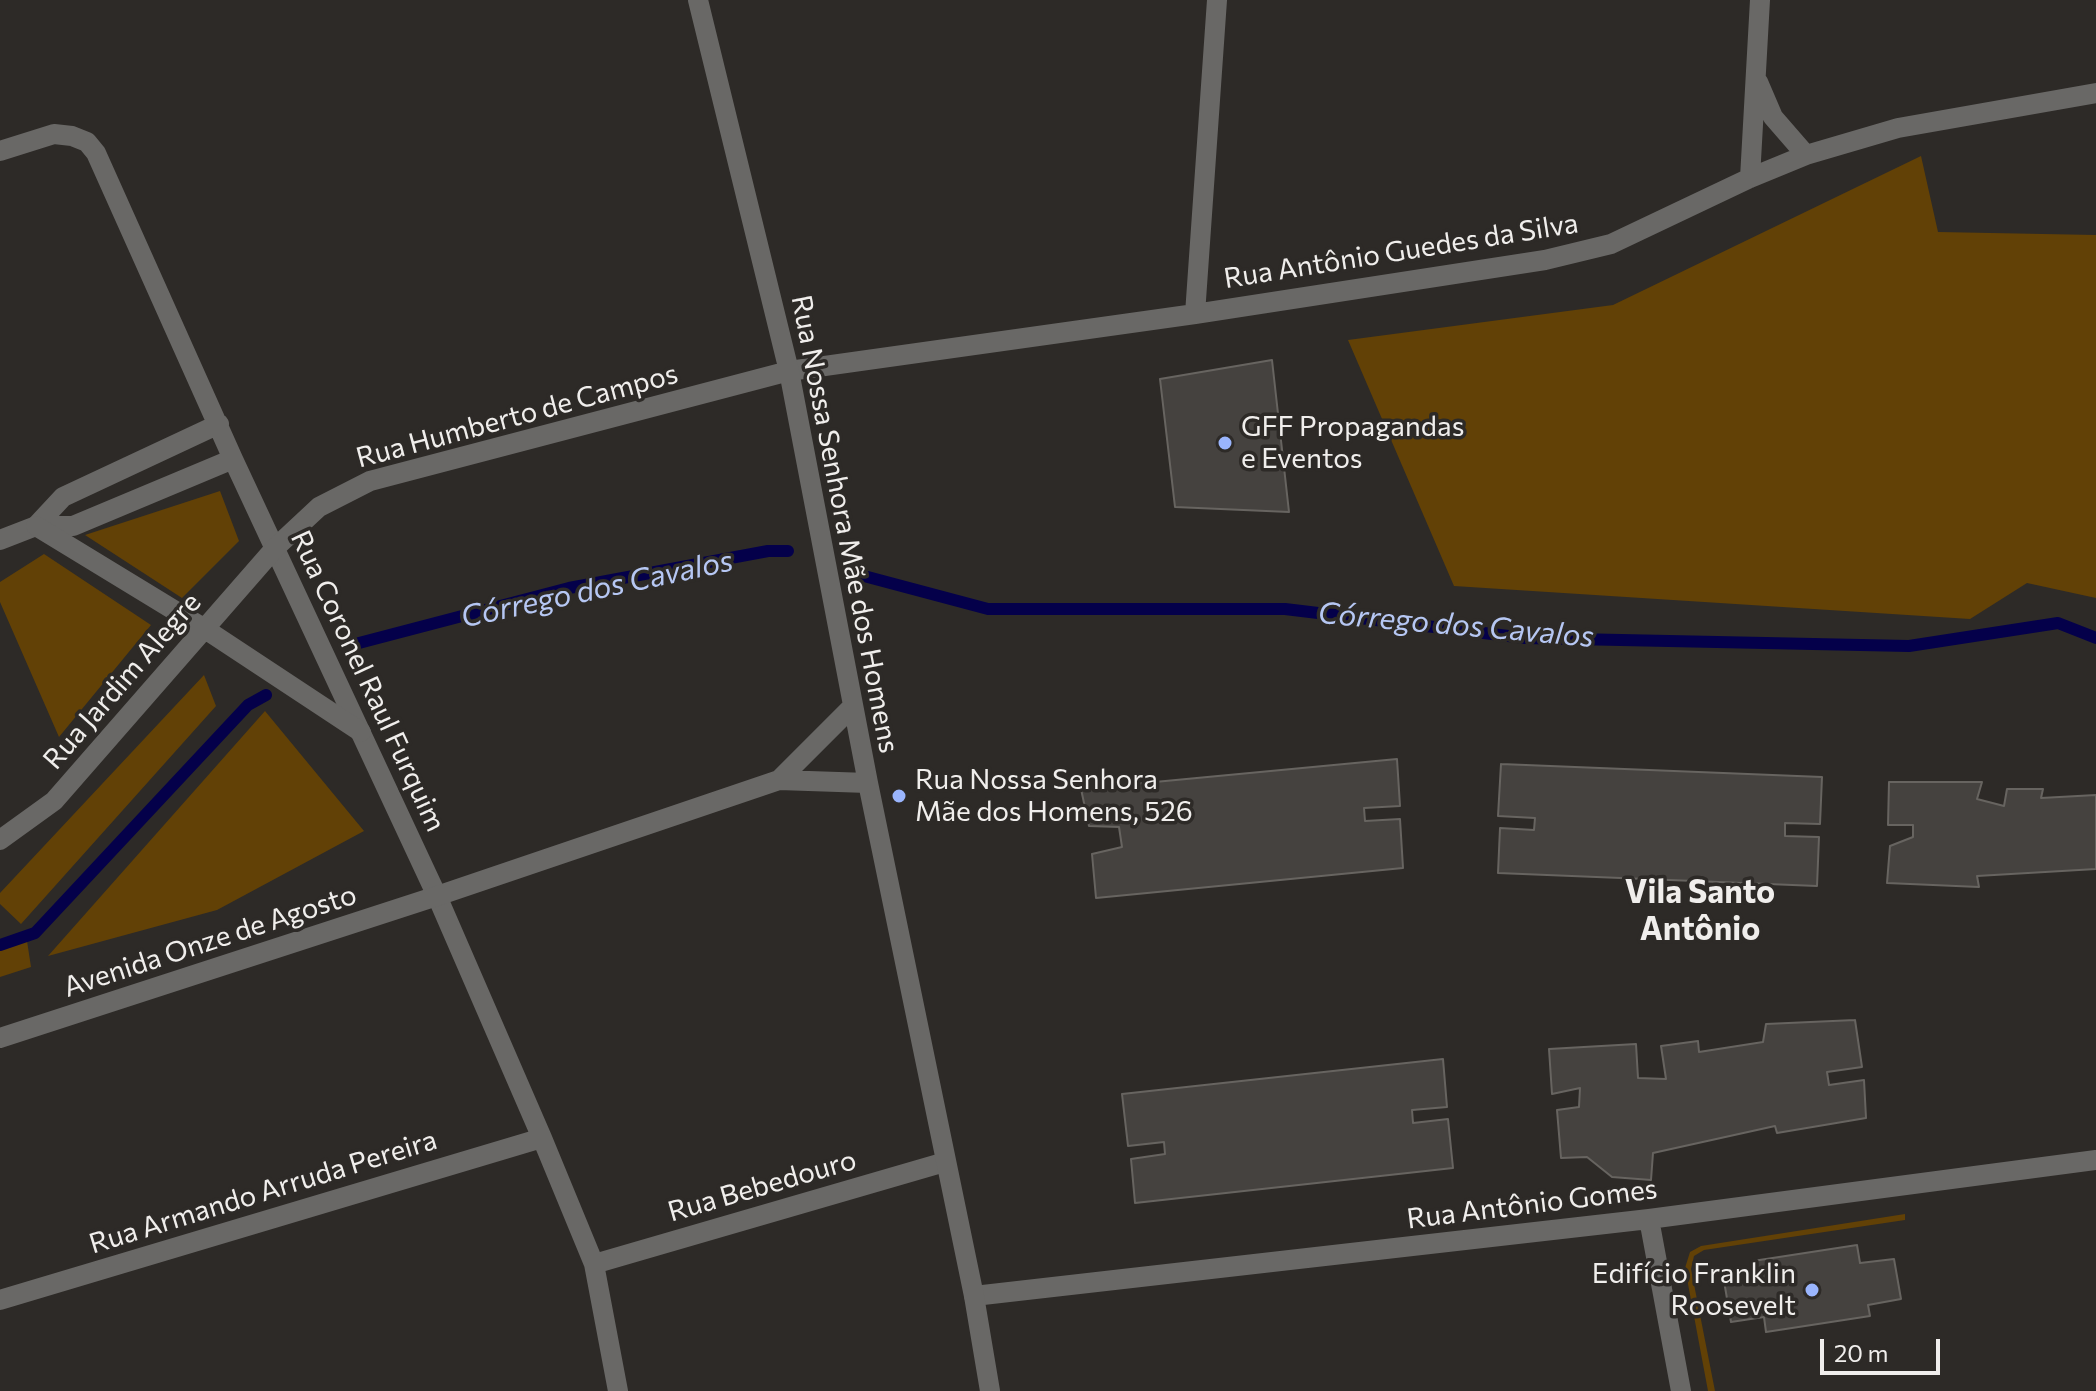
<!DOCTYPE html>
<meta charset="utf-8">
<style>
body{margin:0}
#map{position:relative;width:2096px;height:1391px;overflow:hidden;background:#2d2a27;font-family:Commissioner,sans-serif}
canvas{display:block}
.scale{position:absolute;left:1820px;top:1339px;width:120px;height:36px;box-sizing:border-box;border:4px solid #f0eeec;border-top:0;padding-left:10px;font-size:24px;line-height:28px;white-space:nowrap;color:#f0eeec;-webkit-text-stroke:6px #2d2a27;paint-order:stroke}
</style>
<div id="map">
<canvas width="2096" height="1391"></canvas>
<div class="scale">20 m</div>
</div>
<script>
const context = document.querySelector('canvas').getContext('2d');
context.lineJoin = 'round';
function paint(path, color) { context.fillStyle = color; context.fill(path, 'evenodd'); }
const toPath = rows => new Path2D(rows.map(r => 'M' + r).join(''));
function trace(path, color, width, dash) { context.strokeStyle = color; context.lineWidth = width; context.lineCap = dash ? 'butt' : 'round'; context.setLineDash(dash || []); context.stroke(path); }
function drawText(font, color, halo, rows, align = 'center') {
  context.font = font + ' Commissioner,sans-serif'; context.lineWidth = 7; context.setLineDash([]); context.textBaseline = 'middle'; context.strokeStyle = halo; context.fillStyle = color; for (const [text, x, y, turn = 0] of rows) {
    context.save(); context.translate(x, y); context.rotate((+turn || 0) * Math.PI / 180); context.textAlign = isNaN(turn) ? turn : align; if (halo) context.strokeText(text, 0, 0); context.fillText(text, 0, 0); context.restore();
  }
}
const green = toPath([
 [1921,156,1938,232,2096,235,2096,598,2027,583,1970,619,1454,586,1348,340,1613,305],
 [220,491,239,541,182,598,85,535],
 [44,554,151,625,59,737,0,602,0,582],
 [204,675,216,706,21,924,0,904,0,893],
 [265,711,364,831,217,910,48,956],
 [27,941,31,967,0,977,0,950],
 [1905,1214,1905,1220,1704,1250,1694,1256,1691,1269,1715,1391,1708,1391,1685,1268,1690,1252,1701,1246]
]);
const stream = toPath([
 [864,576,988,609,1285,609,1525,638,1909,646,2058,623,2096,638],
 [359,643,569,588,768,551,788,551],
 [0,945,35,933,248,705,266,695]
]);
const building = toPath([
 [1272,360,1289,512,1175,507,1160,379,1272,360],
 [1397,759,1400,806,1364,808,1365,821,1400,819,1403,868,1096,898,1092,854,1122,847,1119,827,1089,826,1081,789,1397,759],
 [1501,764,1822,777,1820,824,1785,823,1785,836,1819,837,1817,886,1498,873,1500,828,1534,830,1535,818,1498,816,1501,764],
 [1889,782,1982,782,1977,799,2004,806,2007,789,2043,789,2041,798,2096,795,2096,869,1977,876,1979,887,1887,883,1890,846,1913,837,1913,825,1888,825,1889,782],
 [1855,1020,1862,1067,1827,1072,1829,1085,1864,1080,1866,1118,1777,1133,1775,1126,1653,1153,1651,1180,1612,1177,1587,1157,1561,1158,1557,1110,1579,1107,1580,1088,1552,1094,1549,1049,1636,1044,1638,1078,1666,1079,1661,1046,1698,1041,1699,1052,1763,1042,1766,1024,1855,1020],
 [1443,1059,1447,1107,1412,1110,1413,1123,1448,1119,1453,1168,1135,1203,1131,1159,1165,1154,1164,1142,1128,1146,1122,1094,1443,1059],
 [1857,1245,1860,1263,1894,1259,1901,1299,1868,1305,1870,1316,1766,1332,1764,1317,1731,1322,1724,1281,1755,1277,1753,1261,1857,1245]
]);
const minor = toPath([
 [1758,82,1773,117,1806,155],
 [0,151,54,134,72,136,87,142,96,153,233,459,437,896,542,1138,594,1264,618,1391],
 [1750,178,1760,0],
 [1195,314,1217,0],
 [789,371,1195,314,1545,260,1611,244,1750,178,1806,155,1898,128,2096,93],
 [36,526,63,497,219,424],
 [0,540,36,526,73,526,233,459],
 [1649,1219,1681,1391],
 [594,1264,945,1162],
 [974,1296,1649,1219,2096,1160],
 [0,1300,542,1138]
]);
const tertiary = toPath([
 [698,0,789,371,868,783,974,1296,990,1391],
 [36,526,205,629,361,732],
 [779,780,853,706],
 [0,840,54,801,275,548,319,507,370,481,789,371],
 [0,1038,437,896,779,780,868,783]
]);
const markers = [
 [1225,443,8,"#9ab5fd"],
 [899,796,8,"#9ab5fd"],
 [1812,1290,8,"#9ab5fd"]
];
const streetNames = [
 ["Rua Antônio Guedes da Silva",1401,251,-9],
 ["Rua Humberto de Campos",517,416,-15],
 ["Rua Nossa Senhora Mãe dos Homens",845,524,79],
 ["Rua Jardim Alegre",122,681,-49],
 ["Rua Coronel Raul Furquim",368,681,65],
 ["Avenida Onze de Agosto",210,941,-18],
 ["Rua Bebedouro",762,1186,-16],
 ["Rua Armando Arruda Pereira",263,1192,-17],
 ["Rua Antônio Gomes",1532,1204,-7]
];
const poiNames = [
 ["GFF Propagandas",1241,427],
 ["e Eventos",1241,459],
 ["Rua Nossa Senhora",915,780],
 ["Mãe dos Homens, 526",915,812],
 ["Edifício Franklin",1796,1274,"right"],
 ["Roosevelt",1796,1306,"right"]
];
const waterNames = [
 ["Córrego dos Cavalos",597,589,-12],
 ["Córrego dos Cavalos",1456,625,5]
];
const quarterNames = [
 ["Vila Santo",1700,892],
 ["Antônio",1700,929]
];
paint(green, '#624106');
trace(stream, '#04004a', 12);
paint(building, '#45423f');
trace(building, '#676460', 2);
trace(minor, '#696866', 20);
trace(tertiary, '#696866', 20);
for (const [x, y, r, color] of markers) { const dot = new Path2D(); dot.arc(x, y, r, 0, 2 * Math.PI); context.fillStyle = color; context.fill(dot); trace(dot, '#2d2a27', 3); }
drawText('28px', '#f0eeec', '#2d2a27', streetNames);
drawText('28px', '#f0eeec', '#2d2a27', poiNames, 'left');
drawText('italic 30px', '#b6c7f3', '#2d2a27', waterNames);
drawText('bold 32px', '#f0eeec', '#2d2a27', quarterNames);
</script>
